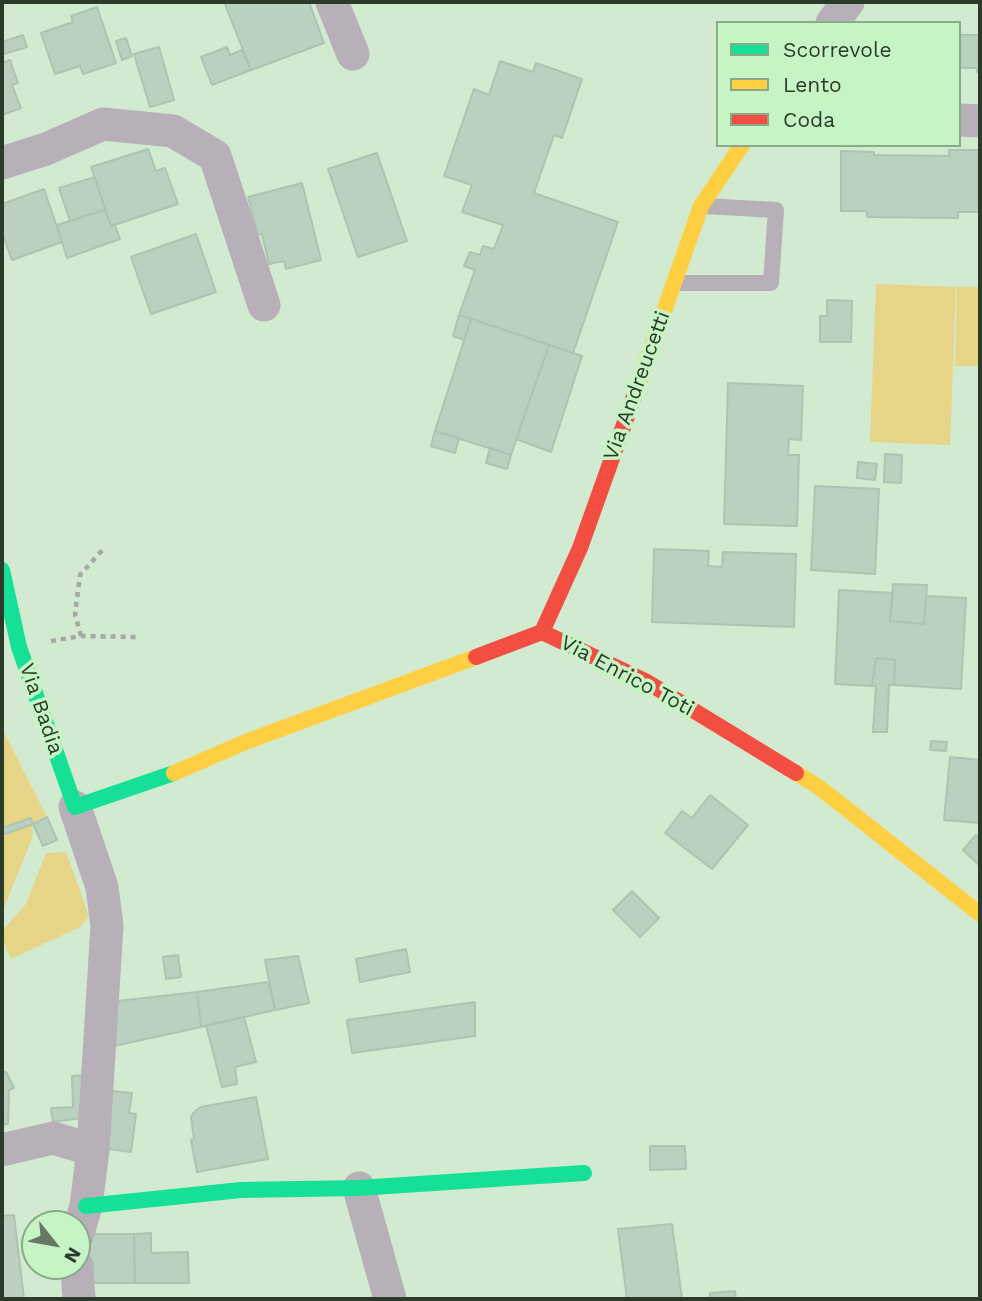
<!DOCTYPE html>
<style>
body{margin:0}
#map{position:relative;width:982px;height:1301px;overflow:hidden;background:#d1ead0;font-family:"Work Sans",sans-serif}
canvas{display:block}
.frame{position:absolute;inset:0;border:4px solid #2a3b29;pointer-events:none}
.legend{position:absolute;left:716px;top:21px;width:245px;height:126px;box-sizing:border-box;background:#c7f4c5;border:2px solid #88aa87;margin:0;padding:9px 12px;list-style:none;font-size:21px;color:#2a3b29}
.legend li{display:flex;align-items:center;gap:14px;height:35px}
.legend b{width:35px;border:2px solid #88aa87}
.north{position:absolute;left:21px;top:1210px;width:70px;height:70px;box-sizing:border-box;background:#c7f4c5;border:2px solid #88aa87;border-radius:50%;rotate:121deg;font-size:19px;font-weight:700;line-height:28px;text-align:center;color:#2a3b29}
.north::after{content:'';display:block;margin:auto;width:24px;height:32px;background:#647863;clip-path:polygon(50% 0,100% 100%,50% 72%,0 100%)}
</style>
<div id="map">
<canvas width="982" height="1301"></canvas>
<div class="frame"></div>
<ul class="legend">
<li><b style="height:9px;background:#16e098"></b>Scorrevole</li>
<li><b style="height:9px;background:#ffcf43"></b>Lento</li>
<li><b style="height:9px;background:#f24e42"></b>Coda</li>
</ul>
<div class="north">N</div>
</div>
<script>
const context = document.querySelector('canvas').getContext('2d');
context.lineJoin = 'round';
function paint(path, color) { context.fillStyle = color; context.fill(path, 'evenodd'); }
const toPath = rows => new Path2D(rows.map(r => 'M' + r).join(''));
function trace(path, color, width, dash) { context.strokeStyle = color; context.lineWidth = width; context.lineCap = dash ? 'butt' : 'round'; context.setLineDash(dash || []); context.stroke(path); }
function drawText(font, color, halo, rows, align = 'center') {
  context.font = font + ' "Work Sans",sans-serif'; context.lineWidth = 7; context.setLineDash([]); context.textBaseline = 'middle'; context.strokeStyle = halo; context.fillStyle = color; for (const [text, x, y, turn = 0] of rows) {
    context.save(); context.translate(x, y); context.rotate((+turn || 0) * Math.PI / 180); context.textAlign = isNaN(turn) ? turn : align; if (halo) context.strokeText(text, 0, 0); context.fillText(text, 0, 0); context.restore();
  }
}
const green = toPath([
 [876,284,956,287,950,445,870,442],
 [957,287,980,287,980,366,955,366],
 [2,728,47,817,32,826,33,836,2,913],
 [66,852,89,916,80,927,11,959,2,939,2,931,26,904,46,853]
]);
const building = toPath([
 [224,2,309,2,324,43,251,70,224,2],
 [97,7,116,63,83,74,80,66,55,74,41,33,73,22,71,16,97,7],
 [23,35,27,47,4,54,2,42,23,35],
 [959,35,980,35,980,72,977,72,977,68,959,68,959,35],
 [126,38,132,56,122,60,116,41,126,38],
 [159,47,174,100,150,107,134,54,159,47],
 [227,47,230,55,242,50,251,70,212,85,201,57,227,47],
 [10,60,18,83,12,85,21,108,2,115,2,63,10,60],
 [500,61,533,72,536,63,582,79,562,138,554,135,534,193,618,222,573,353,459,315,475,270,464,266,470,252,480,255,483,246,494,249,503,225,462,212,472,185,444,176,474,89,489,95,500,61],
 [148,149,156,171,165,168,178,204,111,226,91,167,148,149],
 [949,150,980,150,980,212,958,212,958,218,867,217,867,211,841,211,841,151,874,152,874,155,949,156,949,150],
 [377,153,407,241,358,257,328,169,377,153],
 [95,177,105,210,70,221,59,188,95,177],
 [302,183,321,260,286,269,284,261,269,264,262,234,258,235,248,197,302,183],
 [44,189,62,242,12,260,2,233,2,204,44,189],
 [105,210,111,226,115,225,120,239,67,258,57,225,105,210],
 [196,234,216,292,151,314,131,257,196,234],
 [827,300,852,301,851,342,820,342,820,316,827,316,827,300],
 [459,315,471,319,464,340,453,336,459,315],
 [471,319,549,345,511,455,435,431,471,319],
 [549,345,582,356,551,452,516,439,549,345],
 [728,383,803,386,801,440,789,439,788,455,799,455,797,526,724,524,728,383],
 [435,431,459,438,455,453,431,446,435,431],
 [490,448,511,455,507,469,486,463,490,448],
 [885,454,902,455,901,483,884,482,885,454],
 [858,462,877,464,875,480,857,478,858,462],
 [815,486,879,489,875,574,811,570,815,486],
 [654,549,709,551,708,566,722,567,723,552,796,554,794,627,652,622,654,549],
 [893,584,927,585,924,624,890,621,893,584],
 [839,590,893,593,890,621,924,624,926,596,966,598,961,689,894,685,895,660,876,658,872,686,835,684,839,590],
 [876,658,895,660,894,685,889,685,887,732,873,732,876,686,872,686,876,658],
 [931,741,947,742,946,751,930,750,931,741],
 [950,757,980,760,980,823,944,820,950,757],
 [710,795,748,825,712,869,665,833,682,811,692,818,710,795],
 [47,817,57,840,43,846,33,824,47,817],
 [31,818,33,824,2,835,2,828,31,818],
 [976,835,980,839,980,866,963,850,976,835],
 [632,891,659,918,640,937,613,910,632,891],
 [406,949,410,972,360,982,356,959,406,949],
 [178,955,181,977,166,979,163,957,178,955],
 [298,956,309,1003,275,1010,265,960,298,956],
 [268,982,275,1010,201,1027,197,992,268,982],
 [197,992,201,1027,114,1046,109,1002,197,992],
 [475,1002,475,1036,352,1053,347,1020,475,1002],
 [244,1017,256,1062,235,1067,237,1084,222,1087,206,1025,244,1017],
 [2,1072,6,1072,14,1088,9,1090,8,1124,2,1125,2,1072],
 [86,1075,88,1117,53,1122,51,1108,73,1107,72,1076,86,1075],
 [110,1091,132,1093,129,1113,136,1114,131,1152,102,1148,110,1091],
 [256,1097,268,1159,197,1172,191,1140,194,1139,191,1117,195,1111,201,1107,256,1097],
 [650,1146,685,1146,686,1169,650,1170,650,1146],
 [14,1215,24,1299,2,1299,2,1216,14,1215],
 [672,1224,682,1299,627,1299,618,1229,672,1224],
 [151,1233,151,1253,188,1252,189,1283,135,1283,134,1234,151,1233],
 [85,1234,134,1234,135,1283,85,1283,85,1234],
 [735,1291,736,1299,710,1299,710,1293,735,1291]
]);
const path = toPath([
 [81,636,75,614,80,575,105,547],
 [51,641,81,636,137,637]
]);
const lane = toPath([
 [674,283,771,283,776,210,704,206]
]);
const street = toPath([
 [332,2,353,54],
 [832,23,848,2],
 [959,120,980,121],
 [2,163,46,149,103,124,173,131,215,156,264,305],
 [75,807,102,887,107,926,93,1150,86,1206,77,1236],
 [2,1150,53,1138,93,1150],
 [359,1188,390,1299],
 [77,1266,79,1299]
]);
const fast = toPath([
 [2,570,19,647,75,807,174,773],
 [86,1206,241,1190,359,1188,584,1173]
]);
const slow = toPath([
 [636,391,701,206,742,145],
 [174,773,248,741,476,657],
 [796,773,820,788,980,914]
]);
const jam = toPath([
 [542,632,580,548,636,391],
 [476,657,542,632,647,682,796,773]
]);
const streetNames = [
 ["Via Andreucetti",637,386,-70],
 ["Via Enrico Toti",627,676,28],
 ["Via Badia",41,709,71]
];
paint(green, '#e7d587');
paint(building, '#bad1c0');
trace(building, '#acc4b2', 2);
trace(path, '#a6a7a6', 4.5, [5, 5]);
trace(lane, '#b8b0b8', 16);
trace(street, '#b8b0b8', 33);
trace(fast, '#16e098', 16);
trace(slow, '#ffcf43', 16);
trace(jam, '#f24e42', 16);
drawText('21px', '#2a3b29', '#c7f4c5', streetNames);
</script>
